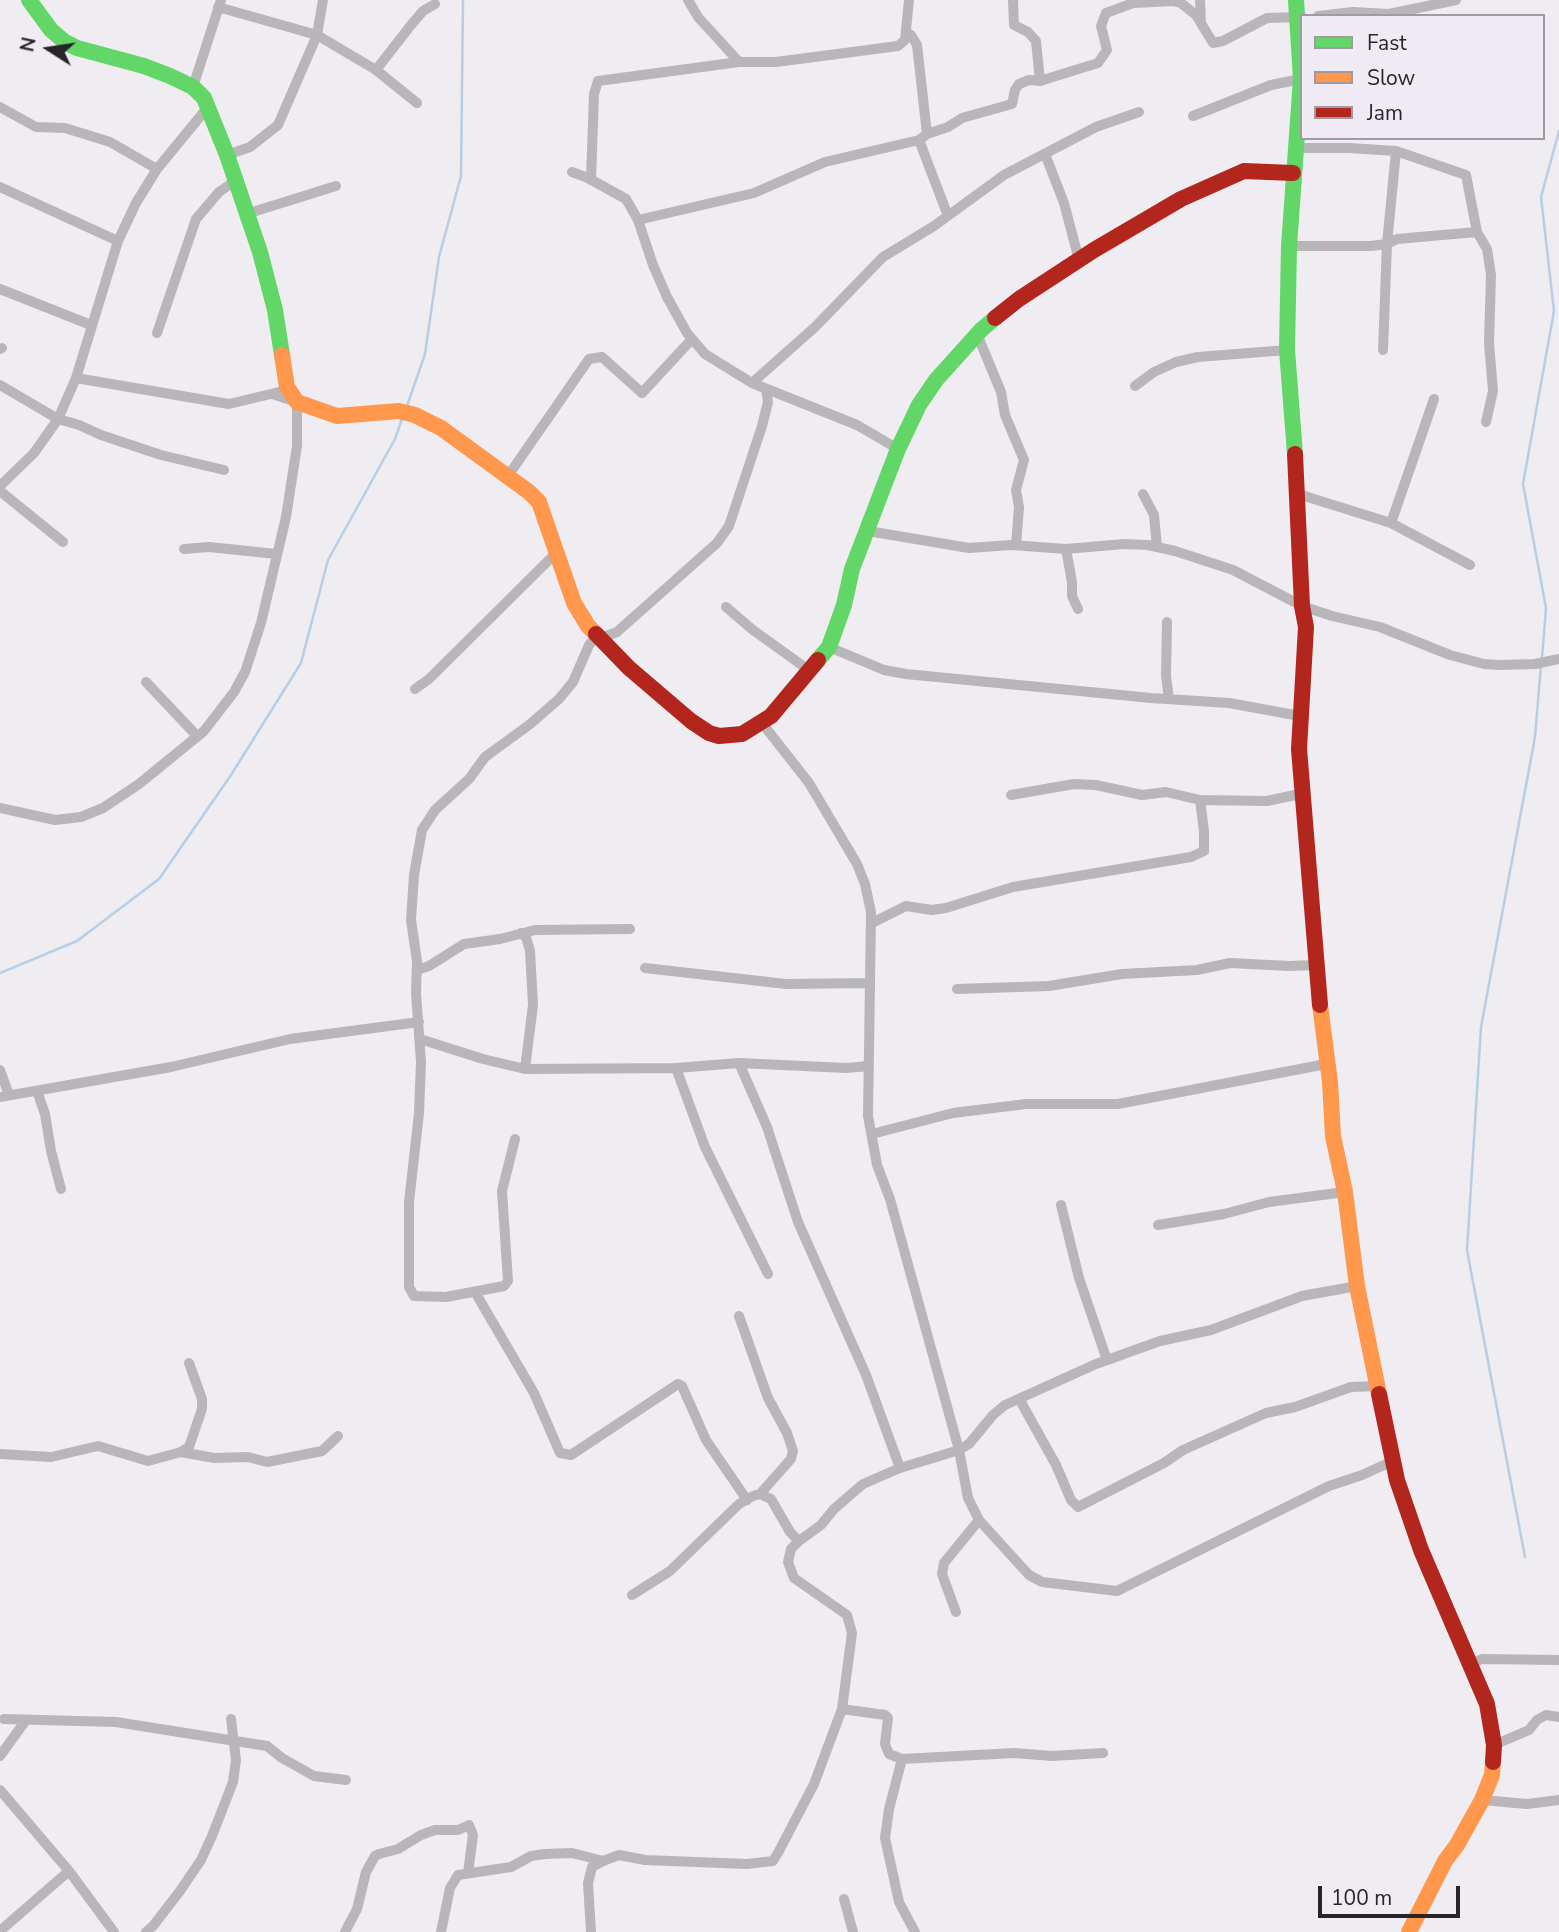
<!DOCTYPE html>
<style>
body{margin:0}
#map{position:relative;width:1559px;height:1932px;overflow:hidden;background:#efecf2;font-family:"Nunito Sans",sans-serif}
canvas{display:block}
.legend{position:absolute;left:1300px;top:14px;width:245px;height:126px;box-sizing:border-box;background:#f0eaf4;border:2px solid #a09ba3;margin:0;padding:9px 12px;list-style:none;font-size:21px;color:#282529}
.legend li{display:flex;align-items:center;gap:14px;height:35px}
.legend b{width:35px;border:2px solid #a09ba3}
.north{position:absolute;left:14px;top:14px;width:70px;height:70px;-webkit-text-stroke:5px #f0eaf4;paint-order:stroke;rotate:282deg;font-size:19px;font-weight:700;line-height:28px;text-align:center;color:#282529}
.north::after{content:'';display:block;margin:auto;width:24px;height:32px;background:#282529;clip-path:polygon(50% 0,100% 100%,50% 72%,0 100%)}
.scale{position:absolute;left:1318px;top:1886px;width:142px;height:32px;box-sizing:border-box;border:4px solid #282529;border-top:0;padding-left:9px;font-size:21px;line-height:24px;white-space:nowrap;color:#282529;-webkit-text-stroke:5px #f0eaf4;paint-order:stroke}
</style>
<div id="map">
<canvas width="1559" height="1932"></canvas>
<ul class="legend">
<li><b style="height:9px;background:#63d668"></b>Fast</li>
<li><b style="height:9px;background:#ff974d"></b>Slow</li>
<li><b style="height:9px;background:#b3261e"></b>Jam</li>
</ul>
<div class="north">N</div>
<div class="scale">100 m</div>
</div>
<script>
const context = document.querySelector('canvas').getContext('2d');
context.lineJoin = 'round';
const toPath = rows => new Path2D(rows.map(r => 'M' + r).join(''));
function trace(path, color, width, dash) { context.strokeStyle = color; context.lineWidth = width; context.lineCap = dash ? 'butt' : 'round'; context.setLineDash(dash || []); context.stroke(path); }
const stream = toPath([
 [407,406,425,354,439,257,461,176,463,0],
 [1542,658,1546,608,1523,484,1554,311,1541,197,1559,131],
 [0,973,77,941,159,879,231,775,301,663,328,560,395,439,402,419],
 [1525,1557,1467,1250,1481,1027,1535,737,1541,665]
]);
const street = toPath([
 [688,0,698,17,739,62],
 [1013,0,1014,25,1028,32,1036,41,1040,81],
 [1200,0,1201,23],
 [218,7,317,35,376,70,417,103],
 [1318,16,1353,12,1389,14,1456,0],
 [907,33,911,35,917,45,927,134],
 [376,70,411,25,423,11,435,4],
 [193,87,221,0],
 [0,107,36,127,65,128,110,142,157,169],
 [1193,116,1271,85,1301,79],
 [919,140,948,216],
 [1297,148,1349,148,1396,151,1466,175,1477,232,1487,249,1491,275,1489,343,1493,391,1486,422],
 [1045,154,1064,203,1079,260],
 [227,155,250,147,278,125,317,35,323,0],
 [572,172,588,178,626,199,638,220,653,265,667,297,687,333,705,354,752,383,857,425,898,449],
 [591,180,594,94,598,81,739,62,776,62,898,46,905,40,909,0],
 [0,187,118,241],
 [246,214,336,186],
 [638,220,754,193,825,162,919,140,927,134,948,127,962,118,1012,104,1015,90,1019,84,1029,80,1040,81,1098,63,1107,50,1101,26,1106,13,1133,3,1173,1,1181,3,1196,15,1213,43,1223,41,1267,18,1302,17],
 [1289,246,1371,246,1387,244,1397,239,1477,232],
 [0,289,91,325],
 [157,333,196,219,219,192,235,181],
 [977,334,1001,392,1005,415,1024,460,1016,490,1019,507,1016,545],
 [0,349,2,348],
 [1383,350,1387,244,1396,151],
 [76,378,229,404,279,392],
 [752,383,815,327,883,257,934,226,1004,175,1096,127,1139,112],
 [0,385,58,419,79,425,101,435,161,455,224,470],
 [1135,386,1154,372,1176,362,1198,357,1287,350],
 [508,476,589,359,602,357,642,393,692,339],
 [0,486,34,453,58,419,76,378,118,241,136,203,157,169,208,107],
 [0,491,63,542],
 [1143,494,1154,515,1157,547],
 [1298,494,1391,523,1470,565],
 [1391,523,1434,399],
 [868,531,969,548,1011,545,1066,549,1124,544,1148,545,1175,551,1233,570,1302,606,1332,616,1380,627,1450,655,1484,664,1500,665,1535,664,1559,659],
 [184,549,209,547,276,554],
 [1066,549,1072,582,1072,596,1078,609],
 [726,607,753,630,810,671],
 [1167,622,1166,676,1169,699],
 [599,639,617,632,717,543,729,526,762,426,768,402,766,389],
 [829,647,884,670,906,674,1151,698,1229,703,1300,716],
 [146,682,197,736],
 [415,689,429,679,557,552],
 [1011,795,1074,784,1096,785,1142,795,1166,792,1200,800,1267,801,1295,795,1302,800],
 [0,808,55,820,81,817,103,808,139,784,204,731,234,692,245,672,261,623,286,517,297,446,297,402,275,395],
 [872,923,906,906,932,910,946,908,1013,887,1191,857,1204,851,1204,831,1200,800],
 [521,933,526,937,530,951,533,1005,525,1069],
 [645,968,786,984,870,983,871,912,865,884,857,864,809,783,762,723],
 [417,970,429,966,464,944,500,939,535,930,630,929],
 [870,983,868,1116,877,1165,890,1199,959,1450,968,1498,979,1520,1029,1575,1042,1582,1117,1591,1329,1486,1362,1475,1393,1461],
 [957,989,1049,986,1122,974,1197,970,1230,963,1289,966,1316,965],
 [420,1039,483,1059,525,1069,676,1068,739,1063,846,1068,869,1066],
 [739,1063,767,1127,798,1222,866,1375,900,1468],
 [676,1068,705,1147,768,1274],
 [0,1070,9,1095],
 [37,1091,45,1114,51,1151,61,1189],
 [0,1097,171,1067,290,1039,419,1022],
 [872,1134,953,1113,1026,1104,1118,1104,1326,1064],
 [515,1139,502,1191,508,1281,504,1286,446,1297,414,1296,409,1287,409,1202,419,1113,421,1062,416,993,417,961,411,920,414,875,422,830,435,810,469,779,485,757,529,725,559,699,573,682,589,645,596,636],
 [1061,1205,1079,1278,1107,1360],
 [1158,1225,1224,1214,1269,1202,1345,1192],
 [475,1292,534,1393,560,1453,571,1455,678,1384,682,1386,706,1440,747,1500],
 [739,1316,768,1398,787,1433,793,1451,791,1459,760,1494],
 [1021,1398,1022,1404,1056,1465,1071,1500,1078,1507,1164,1463,1183,1450,1266,1413,1295,1407,1351,1387,1377,1386],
 [181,1452,214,1458,248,1457,267,1462,322,1451,338,1436],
 [0,1454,51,1457,98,1446,148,1461,181,1452,189,1447,202,1409,202,1399,189,1363],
 [632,1595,670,1571,739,1504,753,1496,760,1494,771,1499,790,1532,799,1541,821,1525,834,1509,863,1484,900,1468,959,1450,969,1444,993,1415,1005,1405,1096,1364,1160,1341,1211,1330,1302,1296,1357,1286],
 [956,1612,942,1574,944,1563,979,1520],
 [1470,1664,1482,1659,1559,1660],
 [842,1709,885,1715,888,1718,885,1744,889,1754,902,1759,1014,1753,1052,1756,1103,1753],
 [4,1719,116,1722,267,1746,282,1758,314,1776,346,1780],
 [1494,1745,1529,1730,1537,1720,1546,1715,1559,1717],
 [0,1756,26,1720],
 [902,1759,889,1809,885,1838,899,1902,915,1932],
 [0,1790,69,1871,114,1932],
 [1482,1800,1527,1804,1559,1800],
 [844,1899,853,1932],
 [0,1931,69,1871],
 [146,1932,153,1926,180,1891,201,1860,212,1836,233,1782,236,1760,231,1719],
 [345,1932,357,1909,366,1872,375,1856,379,1854,398,1849,421,1835,435,1830,458,1830,469,1825,473,1835,468,1873],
 [441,1932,450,1888,458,1875,511,1867,531,1856,545,1854,572,1853,603,1861],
 [591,1932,588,1883,592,1867,603,1861,619,1855,645,1860,747,1864,773,1861,779,1851,814,1784,842,1709,852,1633,847,1615,794,1578,788,1562,791,1549,799,1541]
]);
const fast = toPath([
 [29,0,51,30,65,42,77,48,144,66,170,76,193,87,204,98,227,155,260,252,275,310,282,355],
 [1295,454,1287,350,1289,246,1301,79,1296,0],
 [818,660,829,647,844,605,852,569,898,449,919,405,936,380,981,330,995,318]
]);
const slow = toPath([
 [282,355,287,387,297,402,337,416,399,411,415,415,441,428,529,492,539,502,574,603,588,626,596,634],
 [1320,1005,1330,1082,1333,1136,1345,1192,1357,1286,1379,1394],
 [1409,1932,1445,1861,1457,1845,1482,1800,1492,1775,1493,1762]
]);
const jam = toPath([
 [995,318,1019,299,1094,250,1181,199,1244,171,1293,173],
 [1295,454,1302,606,1306,627,1299,749,1320,1005],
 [596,634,629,668,691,721,709,733,719,736,742,734,771,716,818,660],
 [1379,1394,1397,1480,1421,1550,1487,1704,1494,1745,1493,1762]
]);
trace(stream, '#b7cee5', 2.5);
trace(street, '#b8b6b9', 10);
trace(fast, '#63d668', 16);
trace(slow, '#ff974d', 16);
trace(jam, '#b3261e', 16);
</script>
